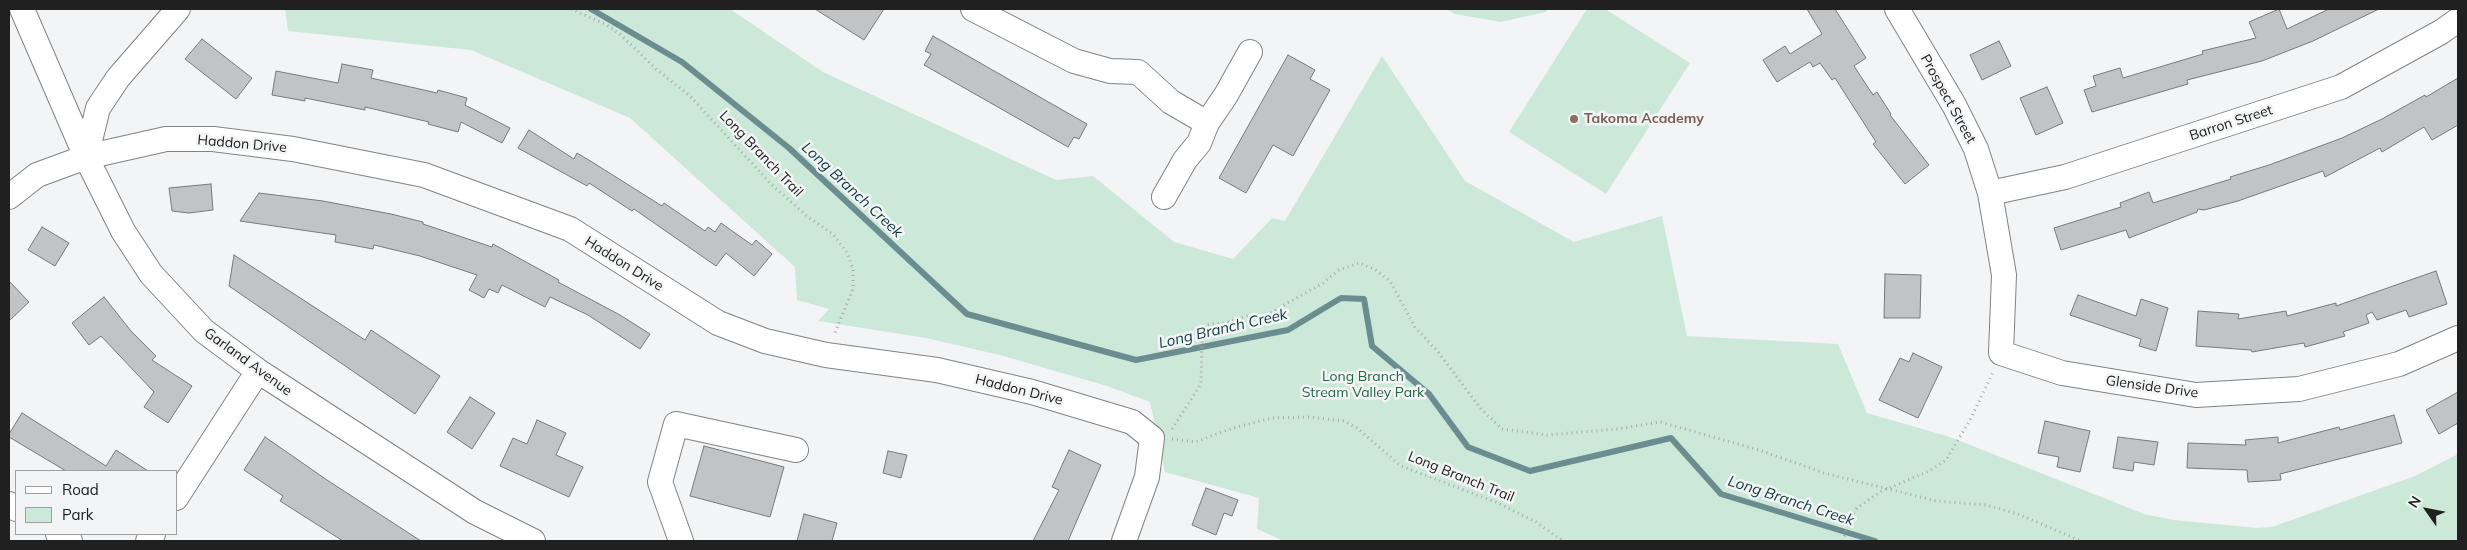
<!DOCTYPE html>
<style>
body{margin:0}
#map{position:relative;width:2467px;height:550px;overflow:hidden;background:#f3f4f5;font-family:Mulish,sans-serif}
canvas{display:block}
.frame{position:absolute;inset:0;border:10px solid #202020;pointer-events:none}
.legend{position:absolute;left:15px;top:470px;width:162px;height:65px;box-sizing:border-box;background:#f3f4f5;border:1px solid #9f9fa0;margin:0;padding:6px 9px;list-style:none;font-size:15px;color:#202020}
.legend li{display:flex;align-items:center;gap:10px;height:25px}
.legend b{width:25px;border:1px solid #9f9fa0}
.north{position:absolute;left:2402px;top:485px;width:50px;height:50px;-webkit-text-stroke:4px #f3f4f5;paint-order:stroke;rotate:303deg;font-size:14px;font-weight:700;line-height:20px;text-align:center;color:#202020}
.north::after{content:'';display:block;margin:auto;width:18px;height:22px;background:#202020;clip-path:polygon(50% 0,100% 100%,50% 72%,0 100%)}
</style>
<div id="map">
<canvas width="2467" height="550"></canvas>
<div class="frame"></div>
<ul class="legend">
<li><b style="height:6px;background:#fff"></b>Road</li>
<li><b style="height:14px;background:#cce8d8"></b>Park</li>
</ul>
<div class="north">N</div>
</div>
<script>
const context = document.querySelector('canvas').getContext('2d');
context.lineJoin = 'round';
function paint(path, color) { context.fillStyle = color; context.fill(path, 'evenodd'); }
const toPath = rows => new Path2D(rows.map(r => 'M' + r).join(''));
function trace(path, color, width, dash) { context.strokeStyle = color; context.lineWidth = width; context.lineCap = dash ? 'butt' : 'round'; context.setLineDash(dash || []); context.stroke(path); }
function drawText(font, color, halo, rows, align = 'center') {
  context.font = font + ' Mulish,sans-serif'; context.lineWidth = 5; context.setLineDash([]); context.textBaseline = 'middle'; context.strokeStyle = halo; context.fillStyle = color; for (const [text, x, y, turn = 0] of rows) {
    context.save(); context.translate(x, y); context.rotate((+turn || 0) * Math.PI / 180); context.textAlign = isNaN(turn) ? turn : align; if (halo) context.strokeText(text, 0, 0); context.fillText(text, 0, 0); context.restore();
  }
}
const green = toPath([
 [285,9,730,9,823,72,1056,180,1093,176,1174,242,1233,259,1272,218,1285,221,1382,56,1465,181,1574,242,1662,216,1687,336,1838,344,1867,413,1950,437,2144,514,2173,520,2257,528,2272,527,2415,476,2458,454,2458,541,1284,541,1257,529,1259,498,1165,472,1150,402,1107,386,1000,355,926,338,818,321,829,309,797,300,795,267,630,118,471,50,288,31],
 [1446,9,1549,9,1545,12,1501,22,1455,14],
 [1587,9,1605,9,1690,63,1606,194,1509,132]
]);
const stream = toPath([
 [591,9,682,62,789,148,967,314,1136,360,1288,330,1341,298,1364,299,1372,346,1429,394,1468,447,1530,471,1671,438,1721,494,1875,541]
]);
const building = toPath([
 [815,9,884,9,864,40,815,9],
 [1807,9,1835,9,1866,58,1854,66,1873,95,1877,92,1891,114,1890,115,1929,165,1905,184,1873,144,1876,142,1835,78,1832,80,1820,63,1813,67,1810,62,1777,82,1763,60,1785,46,1790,54,1822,34,1807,9],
 [2279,9,2287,29,2329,9,2379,9,2313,41,2262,61,2187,80,2188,84,2092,112,2084,90,2096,86,2093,76,2120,68,2123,78,2203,54,2202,51,2256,38,2249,22,2279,9],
 [933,36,1087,124,1079,139,1074,137,1068,147,924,65,931,54,925,51,933,36],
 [202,39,252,78,236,99,185,59,202,39],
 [1999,41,2011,66,1982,80,1970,55,1999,41],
 [1288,55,1315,70,1310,79,1330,90,1293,156,1273,145,1246,193,1219,178,1288,55],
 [342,64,373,70,371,78,437,93,438,90,467,98,465,105,510,128,502,143,461,122,458,132,428,124,429,122,365,107,365,110,305,98,305,101,272,95,276,71,338,83,342,64],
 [2458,78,2458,125,2432,140,2424,127,2382,152,2380,148,2325,177,2323,171,2238,201,2204,210,2198,209,2197,212,2129,238,2126,230,2061,250,2054,228,2121,207,2120,203,2149,192,2153,203,2231,179,2230,177,2269,165,2342,138,2382,119,2425,95,2426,97,2458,78],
 [2047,87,2063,123,2036,135,2020,98,2047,87],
 [529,130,574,159,577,153,592,162,662,206,664,203,705,231,708,227,715,232,721,223,752,245,756,240,772,254,754,276,726,253,716,266,634,209,632,211,589,183,587,186,518,148,529,130],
 [211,184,213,210,189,213,172,211,169,188,211,184],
 [259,193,323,201,391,214,423,222,423,224,492,247,493,244,559,280,558,282,620,315,650,334,640,349,588,315,550,297,545,307,502,285,498,293,489,289,484,298,469,290,477,275,420,256,374,245,373,249,335,242,336,235,240,221,259,193],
 [42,227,69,243,55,266,28,250,42,227],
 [234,255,365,340,371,330,440,376,415,414,229,286,234,255],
 [2436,271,2447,304,2409,317,2406,310,2377,320,2372,312,2366,315,2369,323,2343,332,2345,336,2305,347,2304,343,2252,352,2251,350,2196,346,2198,311,2239,314,2238,319,2286,311,2287,316,2336,303,2336,306,2436,271],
 [1885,274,1921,275,1920,318,1884,318,1885,274],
 [9,281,29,302,9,321,9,281],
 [2078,295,2136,316,2141,299,2168,308,2156,351,2139,346,2141,339,2070,315,2078,295],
 [104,297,131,331,156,356,152,360,192,386,168,423,144,407,154,392,101,336,89,345,72,323,104,297],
 [1913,353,1942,367,1918,418,1879,400,1900,358,1909,362,1913,353],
 [2458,392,2458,423,2439,434,2426,410,2458,392],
 [470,397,495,413,472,449,447,432,470,397],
 [22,413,106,466,116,450,148,471,66,471,9,437,9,434,22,413],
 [2394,415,2402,443,2280,474,2281,480,2248,482,2247,470,2187,468,2188,443,2246,445,2245,440,2278,437,2278,443,2339,427,2340,430,2394,415],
 [537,420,566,433,556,455,583,467,569,497,500,466,513,438,527,444,537,420],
 [2045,421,2090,431,2080,472,2057,467,2059,457,2038,453,2045,421],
 [265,437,327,480,421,541,343,541,280,501,283,496,244,470,265,437],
 [2118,437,2158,442,2154,465,2134,462,2133,471,2113,468,2118,437],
 [704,446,784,467,770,517,690,496,704,446],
 [1069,450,1101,465,1068,541,1033,541,1059,490,1052,487,1069,450],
 [888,451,907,455,901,478,883,473,888,451],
 [1206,488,1238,500,1232,516,1224,513,1216,535,1192,525,1206,488],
 [804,514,837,523,832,541,797,541,804,514]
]);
const path = toPath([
 [571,9,607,25,621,35,656,69,690,96,772,185,808,217,833,234,848,254,853,270,853,289,834,335],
 [1172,429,1201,384,1202,332,1207,325,1225,323,1250,315,1265,316,1323,283,1339,270,1359,263,1374,269,1390,281,1415,327,1439,353,1481,409,1502,429,1547,435,1617,429,1660,422,1759,450,1824,473,1936,501,1986,505,2018,514,2081,541],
 [1172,439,1195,442,1233,428,1272,418,1309,417,1344,421,1357,428,1401,466,1498,503,1536,522,1563,541],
 [1843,541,1850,518,1857,508,1880,492,1929,471,1946,460,1970,420,1993,372]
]);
const minor = toPath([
 [22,9,86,157,123,231,151,274,204,331,258,371,475,512,533,541],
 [973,9,1074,61,1110,71,1138,72,1171,102,1207,123],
 [1897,9,1954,105,1976,149,1990,193,2004,275,2001,353,2062,373,2196,395,2299,389,2399,364,2458,338],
 [86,157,166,139,213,139,293,149,424,175,570,229,718,323,765,341,826,355,937,370,1032,392,1132,422,1152,438,1147,477,1124,541],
 [1990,193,2065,177,2341,87,2441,32,2458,20],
 [9,197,37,175,86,157,98,108,118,78,178,9],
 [1164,197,1185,160,1199,143,1207,123,1226,95,1250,52],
 [176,498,258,371],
 [9,504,16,509],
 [58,534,70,541],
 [148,541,153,534],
 [681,541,660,482,676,424,796,450]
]);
const markers = [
 [1574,119,5,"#8d6e63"]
];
const streetNames = [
 ["Prospect Street",1948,99,61],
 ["Barron Street",2231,123,-18],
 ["Haddon Drive",242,144,5],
 ["Long Branch Trail",761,154,46],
 ["Haddon Drive",624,264,32],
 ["Garland Avenue",248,362,36],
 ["Glenside Drive",2152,387,8],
 ["Haddon Drive",1019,390,14],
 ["Long Branch Trail",1461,477,22]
];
const educationNames = [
 ["Takoma Academy",1584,119]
];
const parkNames = [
 ["Long Branch",1363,377],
 ["Stream Valley Park",1363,393]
];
const waterNames = [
 ["Long Branch Creek",852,190,43],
 ["Long Branch Creek",1223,329,-13],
 ["Long Branch Creek",1791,501,18]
];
paint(green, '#cce8d8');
trace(stream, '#6c8d8f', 6);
paint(building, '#c2c3c4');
trace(building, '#79797a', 1);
trace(minor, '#818283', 26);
trace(path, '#a9a9aa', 3, [1, 4]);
trace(minor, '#fff', 24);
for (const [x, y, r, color] of markers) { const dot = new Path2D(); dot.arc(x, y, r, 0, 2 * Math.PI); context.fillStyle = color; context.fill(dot); trace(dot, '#f3f4f5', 2); }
drawText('14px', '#202020', '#f3f4f5', streetNames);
drawText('bold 14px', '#785e54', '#f3f4f5', educationNames, 'left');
drawText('14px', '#266447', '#f3f4f5', parkNames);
drawText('italic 15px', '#0b3a3b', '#f3f4f5', waterNames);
</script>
